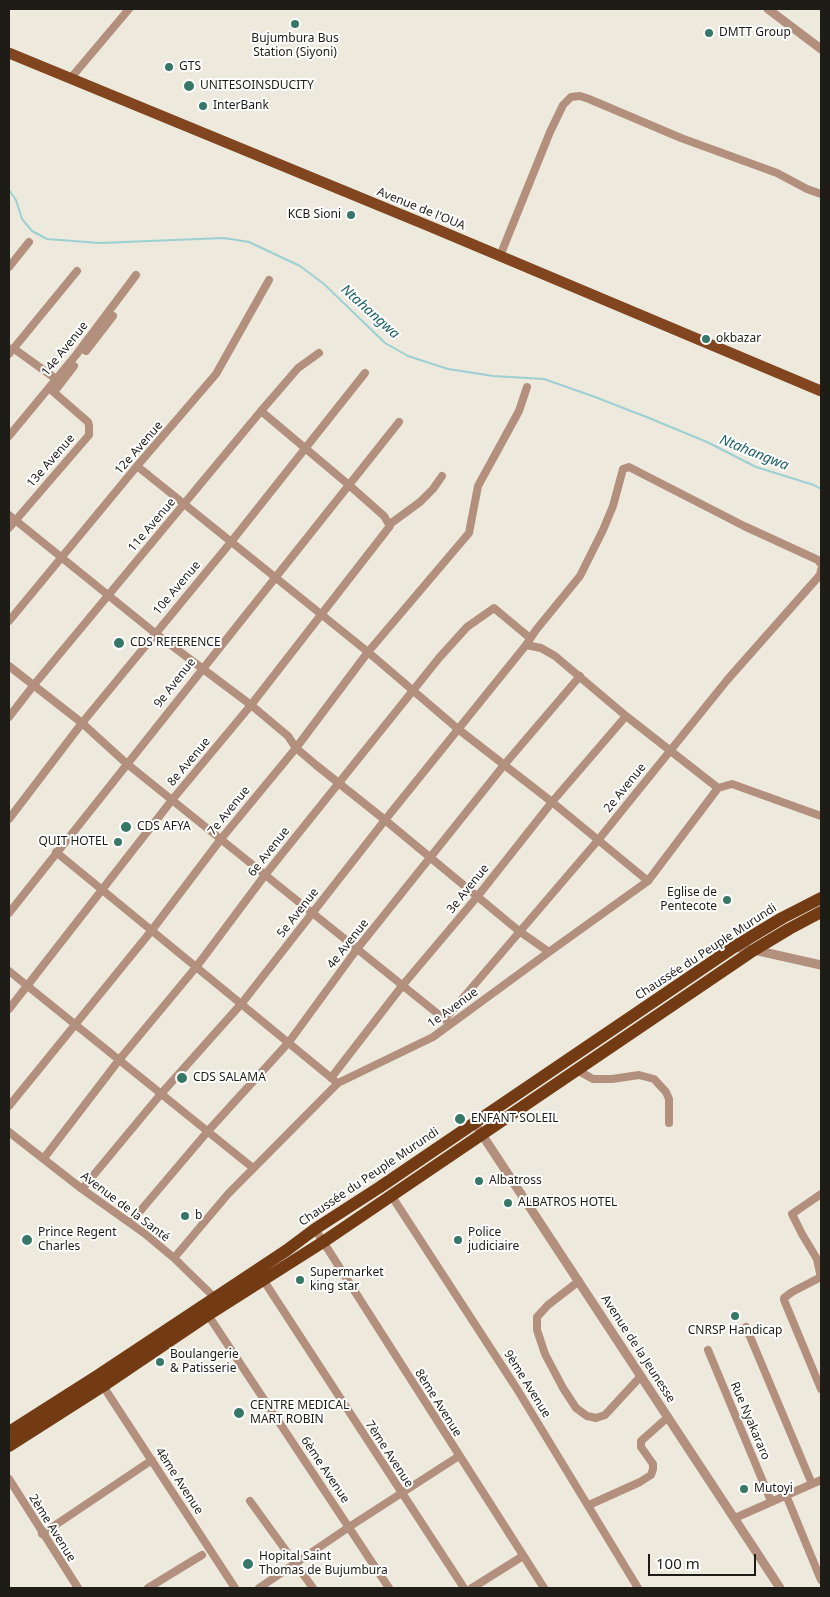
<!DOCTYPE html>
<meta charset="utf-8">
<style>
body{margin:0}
#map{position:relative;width:830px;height:1597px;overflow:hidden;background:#ede9dc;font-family:"Noto Sans",sans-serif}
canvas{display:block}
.frame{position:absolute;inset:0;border:10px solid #1d1c17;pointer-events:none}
.scale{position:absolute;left:648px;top:1554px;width:108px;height:22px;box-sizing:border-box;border:2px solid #1d1c17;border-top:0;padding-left:6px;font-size:15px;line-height:18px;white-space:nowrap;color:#1d1c17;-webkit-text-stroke:4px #fff;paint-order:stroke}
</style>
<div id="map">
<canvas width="830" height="1597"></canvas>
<div class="frame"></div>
<div class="scale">100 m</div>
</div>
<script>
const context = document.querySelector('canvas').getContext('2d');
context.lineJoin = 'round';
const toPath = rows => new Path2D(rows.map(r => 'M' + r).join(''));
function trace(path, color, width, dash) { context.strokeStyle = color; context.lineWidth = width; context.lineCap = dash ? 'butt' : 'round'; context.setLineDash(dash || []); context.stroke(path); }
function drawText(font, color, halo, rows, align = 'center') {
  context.font = font + ' "Noto Sans",sans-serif'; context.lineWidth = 4; context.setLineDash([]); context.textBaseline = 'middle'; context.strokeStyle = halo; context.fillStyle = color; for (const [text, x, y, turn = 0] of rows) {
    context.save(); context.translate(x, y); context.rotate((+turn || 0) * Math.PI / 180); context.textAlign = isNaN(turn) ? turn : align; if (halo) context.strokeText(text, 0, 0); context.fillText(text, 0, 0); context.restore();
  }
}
const stream = toPath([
 [9,190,16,200,22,219,32,231,47,239,100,243,224,238,249,242,300,266,324,284,385,343,408,356,448,369,493,376,544,379,595,397,649,418,707,442,756,467,814,485,821,489]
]);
const minor = toPath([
 [70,79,129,9],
 [500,256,550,132,563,105,571,97,580,96,589,99,681,138,777,173,807,189,821,194],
 [9,267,29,242],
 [13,348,56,379],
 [86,351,113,316],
 [9,354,77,271],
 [54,392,74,366],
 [9,436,76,355,136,275],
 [137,466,368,652,458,729,552,802,648,881],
 [9,515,155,633,251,705,288,736,296,748,316,765,385,820,519,931,549,952],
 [390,524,420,502,433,489,442,476],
 [9,528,89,435,89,426,88,422,49,388],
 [9,621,137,466,216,374,269,280],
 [526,645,541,648,555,656,626,716,718,788,732,784,821,816],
 [9,666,82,723,126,763,448,1022],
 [9,717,33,686,261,411,298,368,319,353],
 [9,819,82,723,231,542,365,373],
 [56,852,335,1081],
 [9,913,399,422],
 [9,971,253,1168],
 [9,1009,172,800,251,705,390,526,384,516,349,485,261,411],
 [445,1019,599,839,728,679,820,575,821,570],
 [577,1070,593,1079,612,1079,639,1075,654,1079,666,1092,669,1099,669,1123],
 [331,1078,402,986,477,897,552,802,626,716],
 [9,1106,152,930,221,839,296,748,368,652,469,533,478,486,519,411,527,387],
 [9,1132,82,1189,144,1233,174,1258,217,1300],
 [44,1158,119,1060,197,966,265,875,439,658,467,627,494,608,530,638],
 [82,1189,160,1095,242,1003,385,820,526,645,536,630,580,576,603,530,613,506,623,469,629,467,744,526,818,560,821,564],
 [821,1194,792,1214,802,1234,817,1259,821,1278],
 [391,1195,517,1389,638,1588],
 [130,1223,208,1131,289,1042,357,949,504,765,580,676],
 [315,1229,544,1588],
 [174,1258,228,1194,338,1083,433,1037,549,952,648,881,718,788],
 [821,1277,792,1292,784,1298,784,1300,821,1389],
 [264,1281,464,1588],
 [579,1281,548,1305,537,1317,537,1330,545,1354,563,1388,576,1408,587,1416,596,1418,605,1415,641,1376],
 [208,1315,389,1588],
 [746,1327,812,1484],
 [708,1350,771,1501],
 [103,1386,235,1588],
 [9,1479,78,1588],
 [786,1495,821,1580],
 [250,1501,313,1588],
 [589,1505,640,1482,651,1475,653,1469,653,1464,641,1447,641,1441,668,1417],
 [735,1518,821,1480],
 [42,1534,152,1460],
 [148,1588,202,1555],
 [259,1588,349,1527,459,1456],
 [472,1588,523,1556]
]);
const tertiary = toPath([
 [768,9,821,49],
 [734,947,754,950,821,965],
 [479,1130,780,1588]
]);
const primary = toPath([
 [9,53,429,226,821,391]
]);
const trunk = toPath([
 [9,1432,97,1376,287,1250,315,1229,380,1187,734,947,782,918,821,898],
 [9,1446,103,1386,208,1315,323,1242,754,950,789,929,821,912]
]);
const markers = [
 [295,24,5,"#367767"],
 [709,33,5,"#367767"],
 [169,67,5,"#367767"],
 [189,86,6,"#367767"],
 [203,106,5,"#367767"],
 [351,215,5,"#367767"],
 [706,339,5,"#367767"],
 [119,643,6,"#367767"],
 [126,827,6,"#367767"],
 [118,842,5,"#367767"],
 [727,900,5,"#367767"],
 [182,1078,6,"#367767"],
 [460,1119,6,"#367767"],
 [479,1181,5,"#367767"],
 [508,1203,5,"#367767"],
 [185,1216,5,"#367767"],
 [27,1240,6,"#367767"],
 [458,1240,5,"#367767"],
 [300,1280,5,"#367767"],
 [735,1316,5,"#367767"],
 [160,1362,5,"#367767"],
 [239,1413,6,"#367767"],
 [744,1489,5,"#367767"],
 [248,1564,6,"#367767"]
];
const poiNames = [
 ["DMTT Group",719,33],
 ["Bujumbura Bus",295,39,"center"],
 ["Station (Siyoni)",295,53,"center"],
 ["GTS",179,67],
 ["UNITESOINSDUCITY",200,86],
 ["InterBank",213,106],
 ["KCB Sioni",341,215,"right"],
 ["okbazar",716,339],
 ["CDS REFERENCE",130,643],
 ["CDS AFYA",137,827],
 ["QUIT HOTEL",108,842,"right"],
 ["Eglise de",717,893,"right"],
 ["Pentecote",717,907,"right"],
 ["CDS SALAMA",193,1078],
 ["ENFANT SOLEIL",471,1119],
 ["Albatross",489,1181],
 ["ALBATROS HOTEL",518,1203],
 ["b",195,1216],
 ["Prince Regent",38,1233],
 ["Charles",38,1247],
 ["Police",468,1233],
 ["judiciaire",468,1247],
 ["Supermarket",310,1273],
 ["king star",310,1287],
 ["CNRSP Handicap",735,1331,"center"],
 ["Boulangerie",170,1355],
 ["& Patisserie",170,1369],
 ["CENTRE MEDICAL",250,1406],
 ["MART ROBIN",250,1420],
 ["Mutoyi",754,1489],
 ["Hopital Saint",259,1557],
 ["Thomas de Bujumbura",259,1571]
];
const streetNames = [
 ["Avenue de l'OUA",421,209,22],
 ["14e Avenue",65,349,-51],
 ["12e Avenue",139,448,-49],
 ["13e Avenue",51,461,-49],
 ["11e Avenue",152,525,-50],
 ["10e Avenue",177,588,-50],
 ["9e Avenue",175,683,-52],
 ["8e Avenue",189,762,-50],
 ["2e Avenue",625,788,-51],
 ["7e Avenue",229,811,-51],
 ["6e Avenue",269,852,-52],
 ["3e Avenue",468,889,-51],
 ["5e Avenue",298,913,-52],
 ["4e Avenue",348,944,-52],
 ["Chaussée du Peuple Murundi",706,952,-33],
 ["1e Avenue",453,1008,-36],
 ["Chaussée du Peuple Murundi",369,1177,-34],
 ["Avenue de la Santé",125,1207,37],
 ["Avenue de la Jeunesse",638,1349,57],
 ["9ème Avenue",527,1384,58],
 ["8ème Avenue",438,1403,58],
 ["Rue Nyakararo",750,1421,67],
 ["7ème Avenue",389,1454,57],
 ["6ème Avenue",325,1470,56],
 ["4ème Avenue",179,1481,57],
 ["2ème Avenue",52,1528,58]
];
const waterNames = [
 ["Ntahangwa",370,312,42],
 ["Ntahangwa",754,453,22]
];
trace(stream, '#9dd0d2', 2);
trace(minor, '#b3907d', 8);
trace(tertiary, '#b3907d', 9);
trace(primary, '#81461f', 11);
trace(trunk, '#733b14', 12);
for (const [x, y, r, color] of markers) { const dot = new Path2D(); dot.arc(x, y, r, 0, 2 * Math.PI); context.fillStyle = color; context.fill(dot); trace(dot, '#fff', 2); }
drawText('12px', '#1d1c17', '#fff', poiNames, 'left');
drawText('12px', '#1d1c17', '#fff', streetNames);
drawText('italic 14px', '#1e6165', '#fff', waterNames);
</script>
